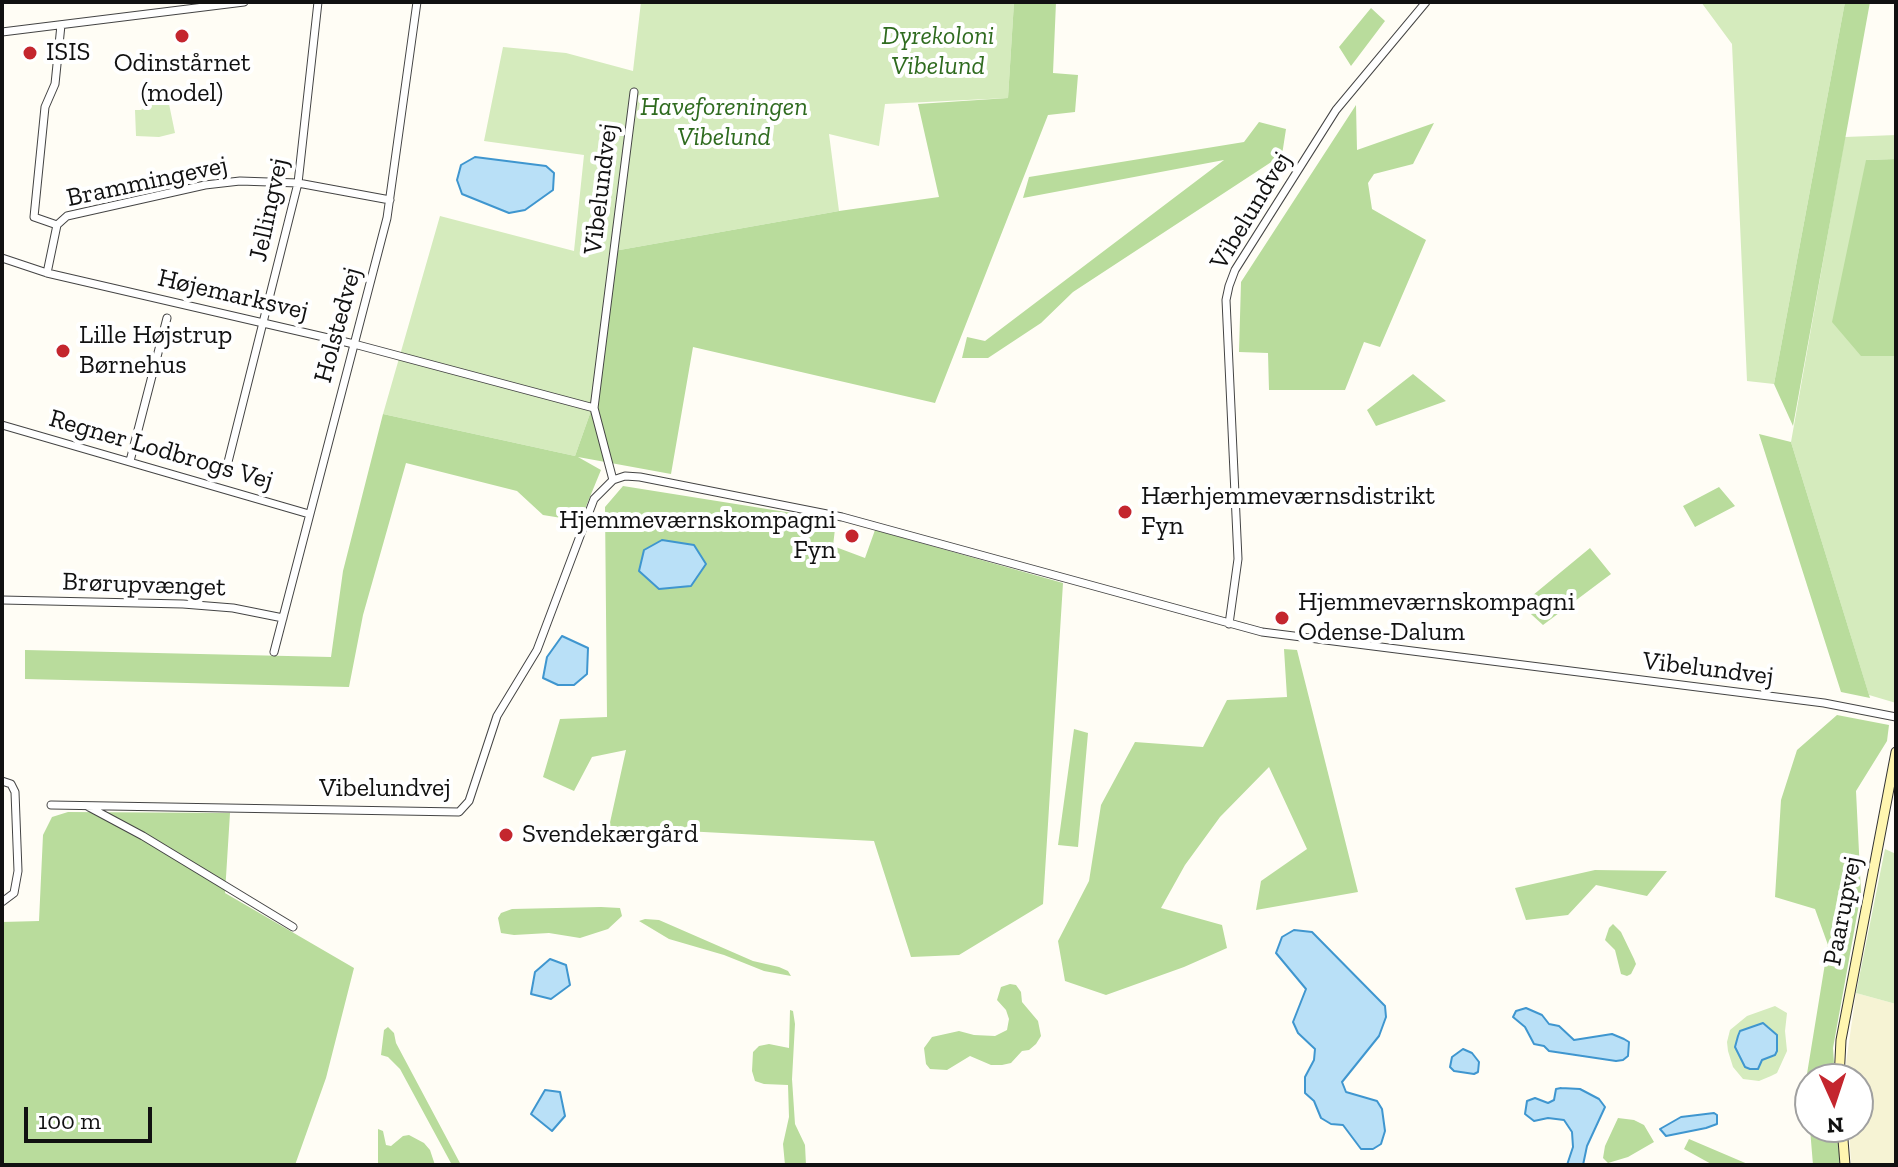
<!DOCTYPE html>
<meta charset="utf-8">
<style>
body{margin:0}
#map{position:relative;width:1898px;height:1167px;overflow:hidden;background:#fffdf5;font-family:"Zilla Slab",serif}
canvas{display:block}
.frame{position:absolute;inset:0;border:4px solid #111;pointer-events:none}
.north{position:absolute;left:1794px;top:1063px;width:80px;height:80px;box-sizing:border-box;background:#fff;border:2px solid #a0a0a0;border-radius:50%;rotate:177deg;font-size:22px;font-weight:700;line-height:32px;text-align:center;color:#111}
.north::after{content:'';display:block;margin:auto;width:28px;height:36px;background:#c4262e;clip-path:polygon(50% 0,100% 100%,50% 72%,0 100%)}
.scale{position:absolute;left:24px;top:1107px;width:128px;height:36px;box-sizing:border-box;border:4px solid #111;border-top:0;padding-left:10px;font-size:24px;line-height:28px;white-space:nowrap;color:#111;-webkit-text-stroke:6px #fff;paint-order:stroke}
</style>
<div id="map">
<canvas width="1898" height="1167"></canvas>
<div class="frame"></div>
<div class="north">N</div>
<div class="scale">100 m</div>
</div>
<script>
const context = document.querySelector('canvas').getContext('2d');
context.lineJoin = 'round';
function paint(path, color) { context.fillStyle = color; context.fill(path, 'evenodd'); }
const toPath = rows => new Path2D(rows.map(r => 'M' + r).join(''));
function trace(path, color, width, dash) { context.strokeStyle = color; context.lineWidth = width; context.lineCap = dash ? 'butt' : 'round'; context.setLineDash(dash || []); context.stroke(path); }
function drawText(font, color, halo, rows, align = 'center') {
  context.font = font + ' "Zilla Slab",serif'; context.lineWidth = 8; context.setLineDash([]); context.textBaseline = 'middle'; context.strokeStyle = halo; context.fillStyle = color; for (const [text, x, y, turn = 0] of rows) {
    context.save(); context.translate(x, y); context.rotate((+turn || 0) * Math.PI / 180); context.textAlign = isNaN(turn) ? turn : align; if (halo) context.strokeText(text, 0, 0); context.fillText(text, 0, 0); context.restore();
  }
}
const farmland = toPath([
 [1856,993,1896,1004,1896,1165,1851,1165,1849,1127,1858,1127,1858,1079,1847,1079,1846,1063]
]);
const green = toPath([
 [641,2,1014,2,1008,98,885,104,879,146,829,134,839,211,614,251,598,391,575,456,383,414,440,216,574,251,584,155,484,141,503,47,566,53,633,71],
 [1701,2,1845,2,1774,384,1747,381,1732,44],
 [157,100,169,104,175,133,159,137,136,136,135,110,141,110,147,104],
 [1896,135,1896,159,1866,160,1861,356,1896,356,1896,703,1869,695,1791,442,1845,137],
 [1885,849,1896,854,1896,1004,1856,993],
 [1775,1006,1787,1013,1785,1031,1787,1051,1777,1073,1771,1076,1759,1081,1743,1079,1733,1067,1728,1051,1727,1042,1730,1030,1747,1016],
 [1768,1026,1773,1033,1775,1056,1761,1060,1741,1057,1735,1047]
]);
const forest = toPath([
 [1014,2,1056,2,1053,73,1078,75,1075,112,1048,115,935,403,693,347,671,474,578,457,601,470,580,521,543,515,517,491,406,463,363,615,349,687,25,679,25,650,331,657,343,571,383,414,575,456,598,391,614,251,839,211,939,197,918,104,1008,98],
 [1845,2,1870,2,1793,426,1774,384],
 [1371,8,1385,21,1351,66,1339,47],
 [1356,105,1357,150,1434,123,1413,164,1374,174,1368,183,1372,209,1426,240,1380,347,1364,342,1345,390,1269,390,1268,353,1239,352,1241,282],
 [1259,122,1286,129,1282,155,1073,292,1041,323,988,358,962,358,967,337,985,341,1224,160,1023,198,1029,177,1244,142],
 [1896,159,1896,356,1861,356,1832,322,1866,160],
 [1413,374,1446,401,1376,426,1367,410],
 [1759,434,1791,442,1870,698,1841,692],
 [623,486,836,520,833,546,865,558,875,530,1063,583,1043,904,959,955,911,957,874,841,609,827,626,750,592,757,574,791,543,777,560,719,607,717,605,507],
 [1719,487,1735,506,1695,527,1683,506],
 [1590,548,1611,574,1543,625,1521,605],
 [1284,649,1297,650,1358,892,1256,910,1261,881,1307,849,1269,767,1220,817,1185,865,1161,908,1222,925,1227,948,1184,967,1106,995,1065,981,1058,941,1089,881,1101,805,1135,742,1203,747,1227,700,1287,697],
 [1837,715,1889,725,1887,741,1856,791,1861,893,1833,1048,1835,1079,1810,1079,1810,1127,1837,1127,1840,1165,1813,1165,1806,1080,1828,945,1815,909,1775,897,1781,800,1797,750],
 [1074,729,1088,733,1078,847,1058,845],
 [68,812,230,813,225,893,354,968,326,1078,295,1165,2,1165,2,922,39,921,43,835,52,817],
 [1595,870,1667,871,1647,896,1596,885,1568,915,1526,920,1515,888],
 [601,907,620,908,622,916,608,929,580,938,549,933,514,935,501,933,498,918,501,913,512,909],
 [645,919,659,920,753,961,779,967,788,971,791,976,764,971,724,955,669,939,639,921],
 [1613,924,1621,932,1634,959,1636,964,1631,974,1627,976,1621,974,1615,950,1605,940,1609,928],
 [1010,984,1016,985,1021,992,1022,1002,1038,1021,1041,1036,1036,1044,1029,1050,1022,1051,1011,1063,1002,1065,991,1065,970,1056,947,1070,930,1069,926,1064,924,1048,932,1037,959,1031,974,1035,995,1036,1007,1030,1009,1019,1006,1010,997,1000,1001,987],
 [790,1010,793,1011,795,1024,792,1079,795,1124,805,1145,806,1165,785,1165,783,1144,789,1117,788,1085,764,1084,755,1081,752,1071,753,1052,759,1046,769,1044,789,1048],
 [388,1027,394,1033,396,1043,461,1165,452,1165,400,1069,388,1057,381,1055,384,1030],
 [1618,1118,1634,1120,1644,1125,1654,1142,1628,1157,1608,1163,1603,1158,1605,1146],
 [378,1129,383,1131,386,1145,391,1146,403,1136,409,1135,424,1143,430,1150,435,1165,378,1165],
 [1689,1139,1750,1165,1713,1165,1684,1149]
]);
const water = toPath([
 [475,157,546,166,554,173,553,190,525,210,509,213,462,194,457,180,461,165,475,157],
 [662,540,694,545,706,564,691,586,659,589,639,571,644,550,662,540],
 [562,636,588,648,587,674,574,685,558,685,543,678,547,657,562,636],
 [1294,930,1312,932,1385,1006,1386,1017,1379,1036,1342,1082,1346,1092,1377,1101,1382,1109,1385,1131,1381,1144,1373,1149,1361,1149,1343,1125,1331,1124,1321,1118,1314,1101,1305,1093,1305,1077,1314,1060,1315,1049,1298,1033,1293,1022,1306,989,1276,953,1282,937,1294,930],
 [550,959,566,965,570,985,551,999,531,994,535,972,550,959],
 [1526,1008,1542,1015,1549,1024,1559,1026,1574,1040,1612,1034,1624,1039,1629,1042,1628,1056,1623,1060,1616,1061,1549,1051,1544,1046,1534,1044,1525,1027,1513,1017,1516,1011,1526,1008],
 [1763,1023,1777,1035,1777,1051,1775,1055,1762,1060,1758,1069,1750,1069,1745,1067,1735,1047,1738,1036,1740,1031,1763,1023],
 [1463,1049,1472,1053,1479,1062,1478,1072,1474,1074,1454,1071,1450,1067,1452,1057,1463,1049],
 [1561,1088,1580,1089,1599,1099,1605,1107,1587,1146,1583,1165,1567,1165,1573,1147,1572,1132,1564,1120,1548,1118,1534,1121,1525,1114,1527,1101,1535,1098,1548,1103,1554,1100,1556,1089,1561,1088],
 [545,1090,560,1092,565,1116,552,1131,531,1114,545,1090],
 [1714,1113,1717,1115,1717,1124,1706,1128,1666,1136,1660,1129,1681,1117,1714,1113]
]);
const street = toPath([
 [2,32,244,2],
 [57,225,34,217,45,107,55,84,61,25],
 [2,258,47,273,354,344,594,408],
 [47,273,57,225,67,216,205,185,240,181,298,183,390,200],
 [2,425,309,514],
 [130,461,167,318],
 [226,470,298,183,318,2],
 [613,480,594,408,634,92],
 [2,600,183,604,233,608,283,618],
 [1229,624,1238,559,1226,300,1229,286,1235,270,1336,110,1426,2],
 [274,652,387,218,417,2],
 [2,781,11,784,15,792,18,871,14,893,2,902],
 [51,805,459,812,469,801,497,716,537,650,594,499,613,480,625,476,640,477,842,517,1262,632,1824,703,1896,717],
 [87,806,143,836,293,927]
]);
const secondary = toPath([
 [1839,1079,1841,1040,1896,752],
 [1842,1127,1845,1165]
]);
const markers = [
 [182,36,8,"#c4262e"],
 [30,53,8,"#c4262e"],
 [63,351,8,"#c4262e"],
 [1125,512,8,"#c4262e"],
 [852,536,8,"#c4262e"],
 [1282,618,8,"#c4262e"],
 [506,835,8,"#c4262e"]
];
const parkNames = [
 ["Dyrekoloni",938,37],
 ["Vibelund",938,67],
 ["Haveforeningen",724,108],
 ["Vibelund",724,138]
];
const poiNames = [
 ["ISIS",46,53],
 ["Odinstårnet",182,64,"center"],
 ["(model)",182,94,"center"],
 ["Lille Højstrup",79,336],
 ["Børnehus",79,366],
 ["Hærhjemmeværnsdistrikt",1141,497],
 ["Fyn",1141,527],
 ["Hjemmeværnskompagni",836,521,"right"],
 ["Fyn",836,551,"right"],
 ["Hjemmeværnskompagni",1298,603],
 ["Odense-Dalum",1298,633],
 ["Svendekærgård",522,835]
];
const streetNames = [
 ["Brammingevej",147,182,-12],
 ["Vibelundvej",601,189,-83],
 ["Jellingvej",269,210,-78],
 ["Vibelundvej",1251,211,-59],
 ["Højemarksvej",233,295,13],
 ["Holstedvej",338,325,-75],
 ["Regner Lodbrogs Vej",161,450,16],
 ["Brørupvænget",144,585,2],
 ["Vibelundvej",1708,669,7],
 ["Vibelundvej",385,789],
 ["Paarupvej",1843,911,-79]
];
paint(farmland, '#f6f3d4');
paint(green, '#d5ebbd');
paint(forest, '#b9dc9c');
paint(water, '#b9e0f7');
trace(water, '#3f96cf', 2);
trace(street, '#444', 9);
trace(secondary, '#333', 11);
trace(street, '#fff', 7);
trace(secondary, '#fff6b0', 9);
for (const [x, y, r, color] of markers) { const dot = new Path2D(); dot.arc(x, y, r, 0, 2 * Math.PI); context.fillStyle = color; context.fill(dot); trace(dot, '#fff', 3); }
drawText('italic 26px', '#2f6b1f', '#fff', parkNames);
drawText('26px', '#111', '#fff', poiNames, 'left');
drawText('26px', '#111', '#fff', streetNames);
</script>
